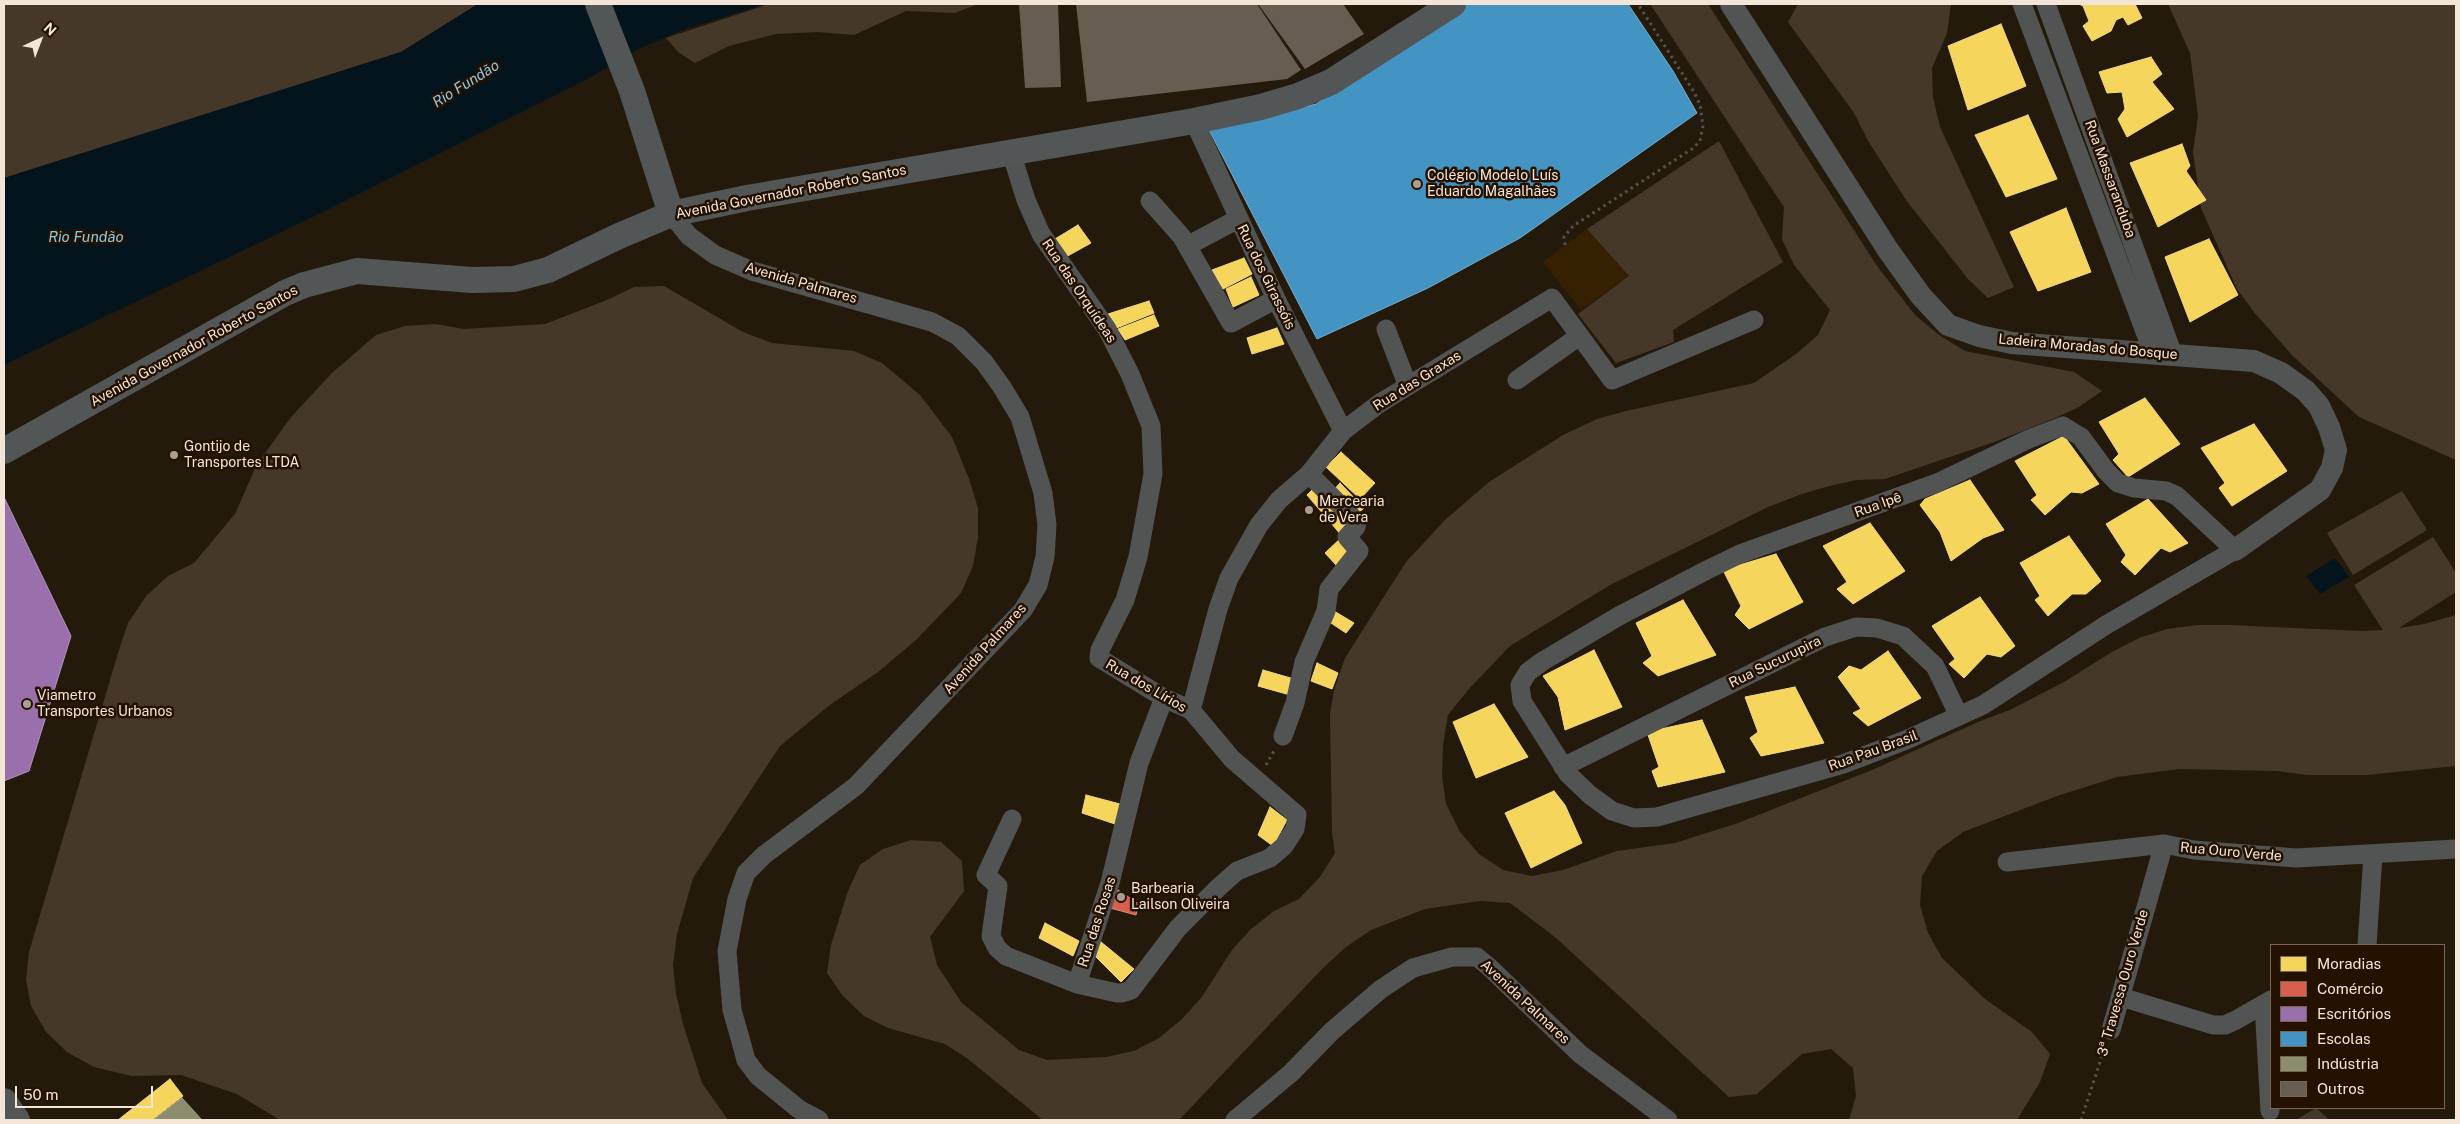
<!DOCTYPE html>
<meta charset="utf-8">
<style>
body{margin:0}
#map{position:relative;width:2460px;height:1124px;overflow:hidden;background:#241a0c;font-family:"Public Sans",sans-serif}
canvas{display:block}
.frame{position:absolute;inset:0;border:5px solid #f3e5d7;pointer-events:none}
.legend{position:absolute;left:2270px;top:944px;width:175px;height:165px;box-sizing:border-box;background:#241100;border:1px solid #776656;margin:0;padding:6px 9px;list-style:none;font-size:15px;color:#f3e5d7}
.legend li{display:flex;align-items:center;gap:10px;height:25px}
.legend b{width:25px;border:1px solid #776656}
.north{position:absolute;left:15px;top:15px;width:50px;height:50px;-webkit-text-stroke:4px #241100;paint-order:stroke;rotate:43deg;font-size:14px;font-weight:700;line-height:20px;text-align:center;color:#f3e5d7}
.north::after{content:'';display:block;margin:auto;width:18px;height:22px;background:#f3e5d7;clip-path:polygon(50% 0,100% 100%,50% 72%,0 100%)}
.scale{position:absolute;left:15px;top:1086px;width:138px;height:22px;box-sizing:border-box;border:2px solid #f3e5d7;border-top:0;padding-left:6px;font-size:15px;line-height:18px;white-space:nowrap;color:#f3e5d7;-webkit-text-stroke:4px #241100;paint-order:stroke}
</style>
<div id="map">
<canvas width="2460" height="1124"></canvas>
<div class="frame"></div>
<ul class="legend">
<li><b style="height:14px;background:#f6d55c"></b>Moradias</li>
<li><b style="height:14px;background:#d6604d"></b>Comércio</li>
<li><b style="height:14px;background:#9970ab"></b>Escritórios</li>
<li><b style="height:14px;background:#4393c3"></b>Escolas</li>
<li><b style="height:14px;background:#8c8c6e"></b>Indústria</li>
<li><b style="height:14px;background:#675d51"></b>Outros</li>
</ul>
<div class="north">N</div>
<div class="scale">50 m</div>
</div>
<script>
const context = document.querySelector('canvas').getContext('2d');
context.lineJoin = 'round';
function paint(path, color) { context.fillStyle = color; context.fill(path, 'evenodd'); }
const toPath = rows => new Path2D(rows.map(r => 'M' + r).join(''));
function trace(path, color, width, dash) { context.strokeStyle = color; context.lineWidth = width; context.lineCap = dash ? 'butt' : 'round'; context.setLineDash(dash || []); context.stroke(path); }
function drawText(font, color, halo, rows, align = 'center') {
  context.font = font + ' "Public Sans",sans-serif'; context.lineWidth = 5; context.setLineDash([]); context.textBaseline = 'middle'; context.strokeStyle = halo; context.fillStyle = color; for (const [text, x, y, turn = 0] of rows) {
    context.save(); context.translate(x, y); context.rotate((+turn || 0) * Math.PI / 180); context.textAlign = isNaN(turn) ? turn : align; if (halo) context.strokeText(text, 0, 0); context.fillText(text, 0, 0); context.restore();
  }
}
const built = toPath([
 [1587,229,1629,276,1581,310,1543,262]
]);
const green = toPath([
 [4,4,478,4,401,52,4,178],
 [769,4,978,4,955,13,906,11,854,35,818,32,776,34,729,46,695,63,678,52,666,38],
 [1650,4,1708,4,1877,266,1915,315,1939,335,1965,351,2074,372,2102,391,2079,407,2053,419,1997,441,1885,479,1857,480,1829,486,1802,494,1768,507,1610,585,1510,646,1468,690,1448,715,1443,745,1442,776,1446,804,1460,832,1479,854,1503,870,1532,876,1563,870,1617,851,1675,843,1738,823,1872,770,1978,722,2012,709,2064,682,2112,652,2139,638,2167,629,2197,625,2228,625,2362,631,2383,630,2354,585,2433,537,2456,573,2456,592,2399,628,2424,624,2456,615,2456,766,2366,775,2307,775,2277,771,2179,769,2117,777,2057,796,1963,832,1937,851,1922,876,1920,905,1928,933,1942,958,1985,999,2032,1032,2050,1054,2040,1082,2017,1120,1849,1120,1856,1096,1853,1068,1831,1049,1802,1054,1757,1094,1729,1097,1555,937,1510,903,1480,901,1425,909,1371,930,1346,947,1323,968,1179,1120,1043,1120,968,1059,945,1044,888,1028,864,1016,843,996,827,973,831,945,848,891,860,865,883,849,911,840,941,842,962,861,964,891,930,937,937,965,961,1002,1019,1050,1047,1060,1106,1057,1134,1051,1159,1038,1182,1019,1201,998,1232,950,1251,929,1274,911,1299,899,1320,877,1335,853,1332,832,1330,714,1334,690,1345,658,1406,562,1445,520,1489,482,1563,435,1597,419,1626,411,1754,383,1796,354,1818,335,1830,310,1794,265,1782,239,1784,207],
 [1798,4,1951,4,1947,33,1932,68,1933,97,1940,127,2014,287,1988,298,1968,279,1906,200,1867,139,1854,113,1788,22],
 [2168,4,2456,4,2456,460,2359,417,2292,355,2254,312,2237,289,2201,208,2193,152,2198,116,2190,53],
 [1719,141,1783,262,1673,330,1674,342,1616,363,1578,314,1629,276,1587,229],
 [664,286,743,332,772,343,854,351,882,363,920,395,952,437,969,479,978,508,978,537,973,566,961,593,916,640,878,672,831,704,780,746,693,878,677,934,673,965,676,994,683,1024,702,1083,728,1120,280,1120,237,1094,181,1075,132,1076,94,1067,67,1052,46,1032,31,1006,26,979,29,952,119,650,128,623,146,596,168,576,194,563,235,514,257,464,292,416,332,373,376,335,405,326,435,324,464,329,545,324,607,300,634,287],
 [2402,491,2427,530,2353,575,2327,533],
 [2316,1108,2330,1120,2296,1120]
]);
const water = toPath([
 [478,4,765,4,682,30,637,50,586,80,317,215,4,365,4,178,401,52],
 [2335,558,2349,577,2320,594,2306,576]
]);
const homes = toPath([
 [2079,4,2135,4,2142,18,2128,25,2123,17,2116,20,2111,31,2092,41,2083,26,2089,21,2083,6,2079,4],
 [2001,24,2026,86,1968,110,1948,46,2001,24],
 [2151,57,2162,74,2152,82,2174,109,2127,137,2118,119,2125,109,2122,92,2107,93,2099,72,2151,57],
 [2028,115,2057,179,2006,197,1975,135,2028,115],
 [2182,144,2190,166,2186,171,2206,200,2158,227,2130,163,2182,144],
 [2066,208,2091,272,2038,291,2010,232,2066,208],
 [1078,225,1091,243,1064,258,1055,239,1078,225],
 [2209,239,2238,295,2190,322,2165,257,2209,239],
 [1244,258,1252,274,1223,289,1212,270,1244,258],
 [1251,277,1259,295,1233,307,1226,289,1251,277],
 [1149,301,1154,313,1114,329,1108,314,1149,301],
 [1154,315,1159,326,1125,340,1118,329,1154,315],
 [1277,328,1284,344,1252,354,1247,338,1277,328],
 [2145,398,2180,444,2128,477,2113,460,2119,454,2099,422,2145,398],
 [2254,424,2287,471,2232,506,2219,488,2225,483,2201,448,2254,424],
 [2064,436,2099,484,2082,493,2071,492,2045,515,2031,500,2037,495,2015,461,2064,436],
 [1341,452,1375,483,1360,499,1326,467,1341,452],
 [1970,480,2004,530,1983,538,1951,561,1940,532,1920,505,1925,499,1970,480],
 [1340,483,1364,508,1354,517,1332,492,1340,483],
 [1318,484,1354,525,1342,536,1307,495,1318,484],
 [2148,499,2188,543,2170,552,2161,548,2135,575,2121,562,2126,555,2106,524,2148,499],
 [1870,523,1905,571,1853,604,1837,589,1847,582,1823,546,1870,523],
 [2069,536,2101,581,2086,594,2072,594,2048,616,2035,600,2040,596,2020,563,2069,536],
 [1342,537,1355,550,1337,566,1325,553,1342,537],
 [1776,554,1803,602,1749,629,1735,615,1741,606,1723,570,1776,554],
 [1980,597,2015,646,2001,657,1987,654,1964,678,1949,664,1955,659,1932,626,1980,597],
 [1683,600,1716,655,1658,676,1643,663,1652,656,1636,623,1683,600],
 [1334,611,1354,623,1346,633,1328,621,1334,611],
 [1594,650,1622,707,1565,730,1558,697,1543,676,1594,650],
 [1888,651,1921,698,1868,726,1853,713,1861,709,1838,677,1849,666,1861,670,1888,651],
 [1317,663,1338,673,1332,689,1311,681,1317,663],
 [1263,670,1294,679,1290,695,1258,686,1263,670],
 [1795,687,1824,743,1761,756,1750,738,1758,732,1745,697,1795,687],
 [1494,704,1528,757,1476,778,1453,722,1494,704],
 [1702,720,1725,772,1658,787,1652,771,1659,767,1647,732,1702,720],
 [1554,791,1565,805,1582,843,1531,868,1505,813,1554,791],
 [1086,795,1120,804,1115,824,1082,813,1086,795],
 [1270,807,1287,820,1273,846,1258,835,1270,807],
 [1045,923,1079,941,1073,956,1039,938,1045,923],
 [1101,942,1134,969,1121,982,1093,954,1101,942],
 [170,1079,183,1096,152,1120,118,1120,170,1079]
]);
const shops = toPath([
 [1118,890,1139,904,1136,915,1110,908,1118,890]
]);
const offices = toPath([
 [4,497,71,636,29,771,4,781,4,497]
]);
const schools = toPath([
 [1466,4,1628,4,1673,71,1697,113,1520,238,1428,288,1317,339,1209,130,1316,104,1466,4]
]);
const industry = toPath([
 [182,1098,202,1120,153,1120,182,1098]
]);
const building = toPath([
 [1019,4,1058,4,1061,87,1025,88],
 [1076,4,1257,4,1301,70,1287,79,1087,102],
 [1258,4,1343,4,1364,34,1305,69]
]);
const path = toPath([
 [1565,245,1564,237,1573,226,1692,149,1700,141,1703,126,1700,105,1694,92,1638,4],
 [1266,765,1274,751],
 [2081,1120,2105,1047]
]);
const minor = toPath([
 [2022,4,2153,353],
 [2046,4,2173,355],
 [1194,121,1276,299,1343,431],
 [1011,152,1026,200,1041,234,1107,329,1130,374,1151,426,1153,474,1138,557,1125,600,1100,650,1099,658,1164,698,1191,710,1232,759,1297,815,1295,829,1284,846,1270,858,1237,871,1219,887,1178,928,1131,990,1122,993,1117,993,1077,984],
 [1150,201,1182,237,1231,323,1276,299],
 [671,214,689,236,715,255,752,271,932,322,958,336,984,362,1002,387,1020,417,1043,493,1047,525,1045,557,1038,585,1023,610,856,786,764,855,746,873,737,899,727,951,732,1010,740,1038,746,1060,758,1076,800,1110,819,1120],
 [1187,246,1238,219],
 [1386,329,1408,386],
 [1517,380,1578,337],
 [2063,426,2081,437,2106,471,2118,483,2134,488,2166,491,2177,496,2235,550,2106,625,1983,705,1906,740,1843,764,1657,817,1634,818,1612,811,1590,795,1568,774,1522,701,1520,685,1528,672,1543,661,1619,616,1707,570,1740,554,1937,483,2029,439,2063,426],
 [1191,710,1218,609,1229,578,1259,525,1279,500,1309,474,1343,431,1380,403,1552,298,1612,380,1754,320],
 [1283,736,1295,703,1304,662,1326,611,1329,589,1359,551,1347,537,1356,527,1357,522,1309,474],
 [1563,767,1825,637,1856,627,1877,628,1903,636,1935,666,1959,716],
 [1012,819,986,875,998,886,991,936,997,948,1006,956,1077,984,1110,883,1139,763,1164,698],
 [2007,862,2164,844,2194,850,2296,858,2456,849],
 [2367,945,2373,855],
 [2121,997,2213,1025,2225,1025,2236,1020,2271,1000],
 [2264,1004,2270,1111],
 [2111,1030,2164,844],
 [1235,1120,1291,1073,1332,1031,1381,989,1413,968,1452,957,1477,957,1488,966,1580,1054,1668,1120]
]);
const tertiary = toPath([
 [1731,4,1888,250,1921,296,1948,325,1979,336,2012,343,2254,361,2281,373,2306,391,2319,406,2329,427,2336,450,2332,468,2320,490,2235,550]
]);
const secondary = toPath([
 [598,4,632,91,671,214],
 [4,451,285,293,304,285,357,271,472,280,514,279,548,270,619,236,671,214,747,198,1194,121,1261,107,1298,96,1331,82,1453,4],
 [4,1101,17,1120]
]);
const markers = [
 [1417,184,5,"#ab9e90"],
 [174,455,5,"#ab9e90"],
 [1309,510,5,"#ab9e90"],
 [27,704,5,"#ab9e90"],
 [1121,897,5,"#ab9e90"]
];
const poiNames = [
 ["Colégio Modelo Luís",1427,176],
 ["Eduardo Magalhães",1427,192],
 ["Gontijo de",184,447],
 ["Transportes LTDA",184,463],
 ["Mercearia",1319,502],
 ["de Vera",1319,518],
 ["Viametro",37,696],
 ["Transportes Urbanos",37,712],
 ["Barbearia",1131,889],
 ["Lailson Oliveira",1131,905]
];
const streetNames = [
 ["Rua Massaranduba",2110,179,70],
 ["Avenida Governador Roberto Santos",791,192,-11],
 ["Rua dos Girassóis",1266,277,64],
 ["Avenida Palmares",801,283,16],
 ["Rua das Orquídeas",1079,291,56],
 ["Avenida Governador Roberto Santos",194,346,-29],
 ["Ladeira Moradas do Bosque",2088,347,5],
 ["Rua das Graxas",1417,381,-32],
 ["Rua Ipê",1878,505,-20],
 ["Avenida Palmares",985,649,-48],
 ["Rua Sucurupira",1775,662,-26],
 ["Rua dos Lírios",1146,686,30],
 ["Rua Pau Brasil",1873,751,-20],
 ["Rua Ouro Verde",2231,852,5],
 ["Rua das Rosas",1097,922,-72],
 ["3ª Travessa Ouro Verde",2123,983,-74],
 ["Avenida Palmares",1525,1002,43]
];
const waterNames = [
 ["Rio Fundão",466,84,-32],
 ["Rio Fundão",86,237]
];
paint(built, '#362002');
paint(green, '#463829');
paint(water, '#03141c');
paint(homes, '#f6d55c');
trace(homes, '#f5da81', 1);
paint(shops, '#d6604d');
trace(shops, '#df8876', 1);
paint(offices, '#9970ab');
trace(offices, '#b493b8', 1);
paint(schools, '#4393c3');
trace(schools, '#78acc9', 1);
paint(industry, '#8c8c6e');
trace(industry, '#aba78e', 1);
paint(building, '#675d51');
trace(path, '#54534f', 3, [2.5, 4]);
trace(minor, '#525454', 19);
trace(tertiary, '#525454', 22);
trace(secondary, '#535657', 26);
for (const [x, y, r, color] of markers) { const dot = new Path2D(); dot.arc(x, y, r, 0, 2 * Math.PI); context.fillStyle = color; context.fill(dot); trace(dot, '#241100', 2); }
drawText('14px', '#f3e5d7', '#241100', poiNames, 'left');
drawText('14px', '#f3e5d7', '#241100', streetNames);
drawText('italic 15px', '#85c8e8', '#241100', waterNames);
</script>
